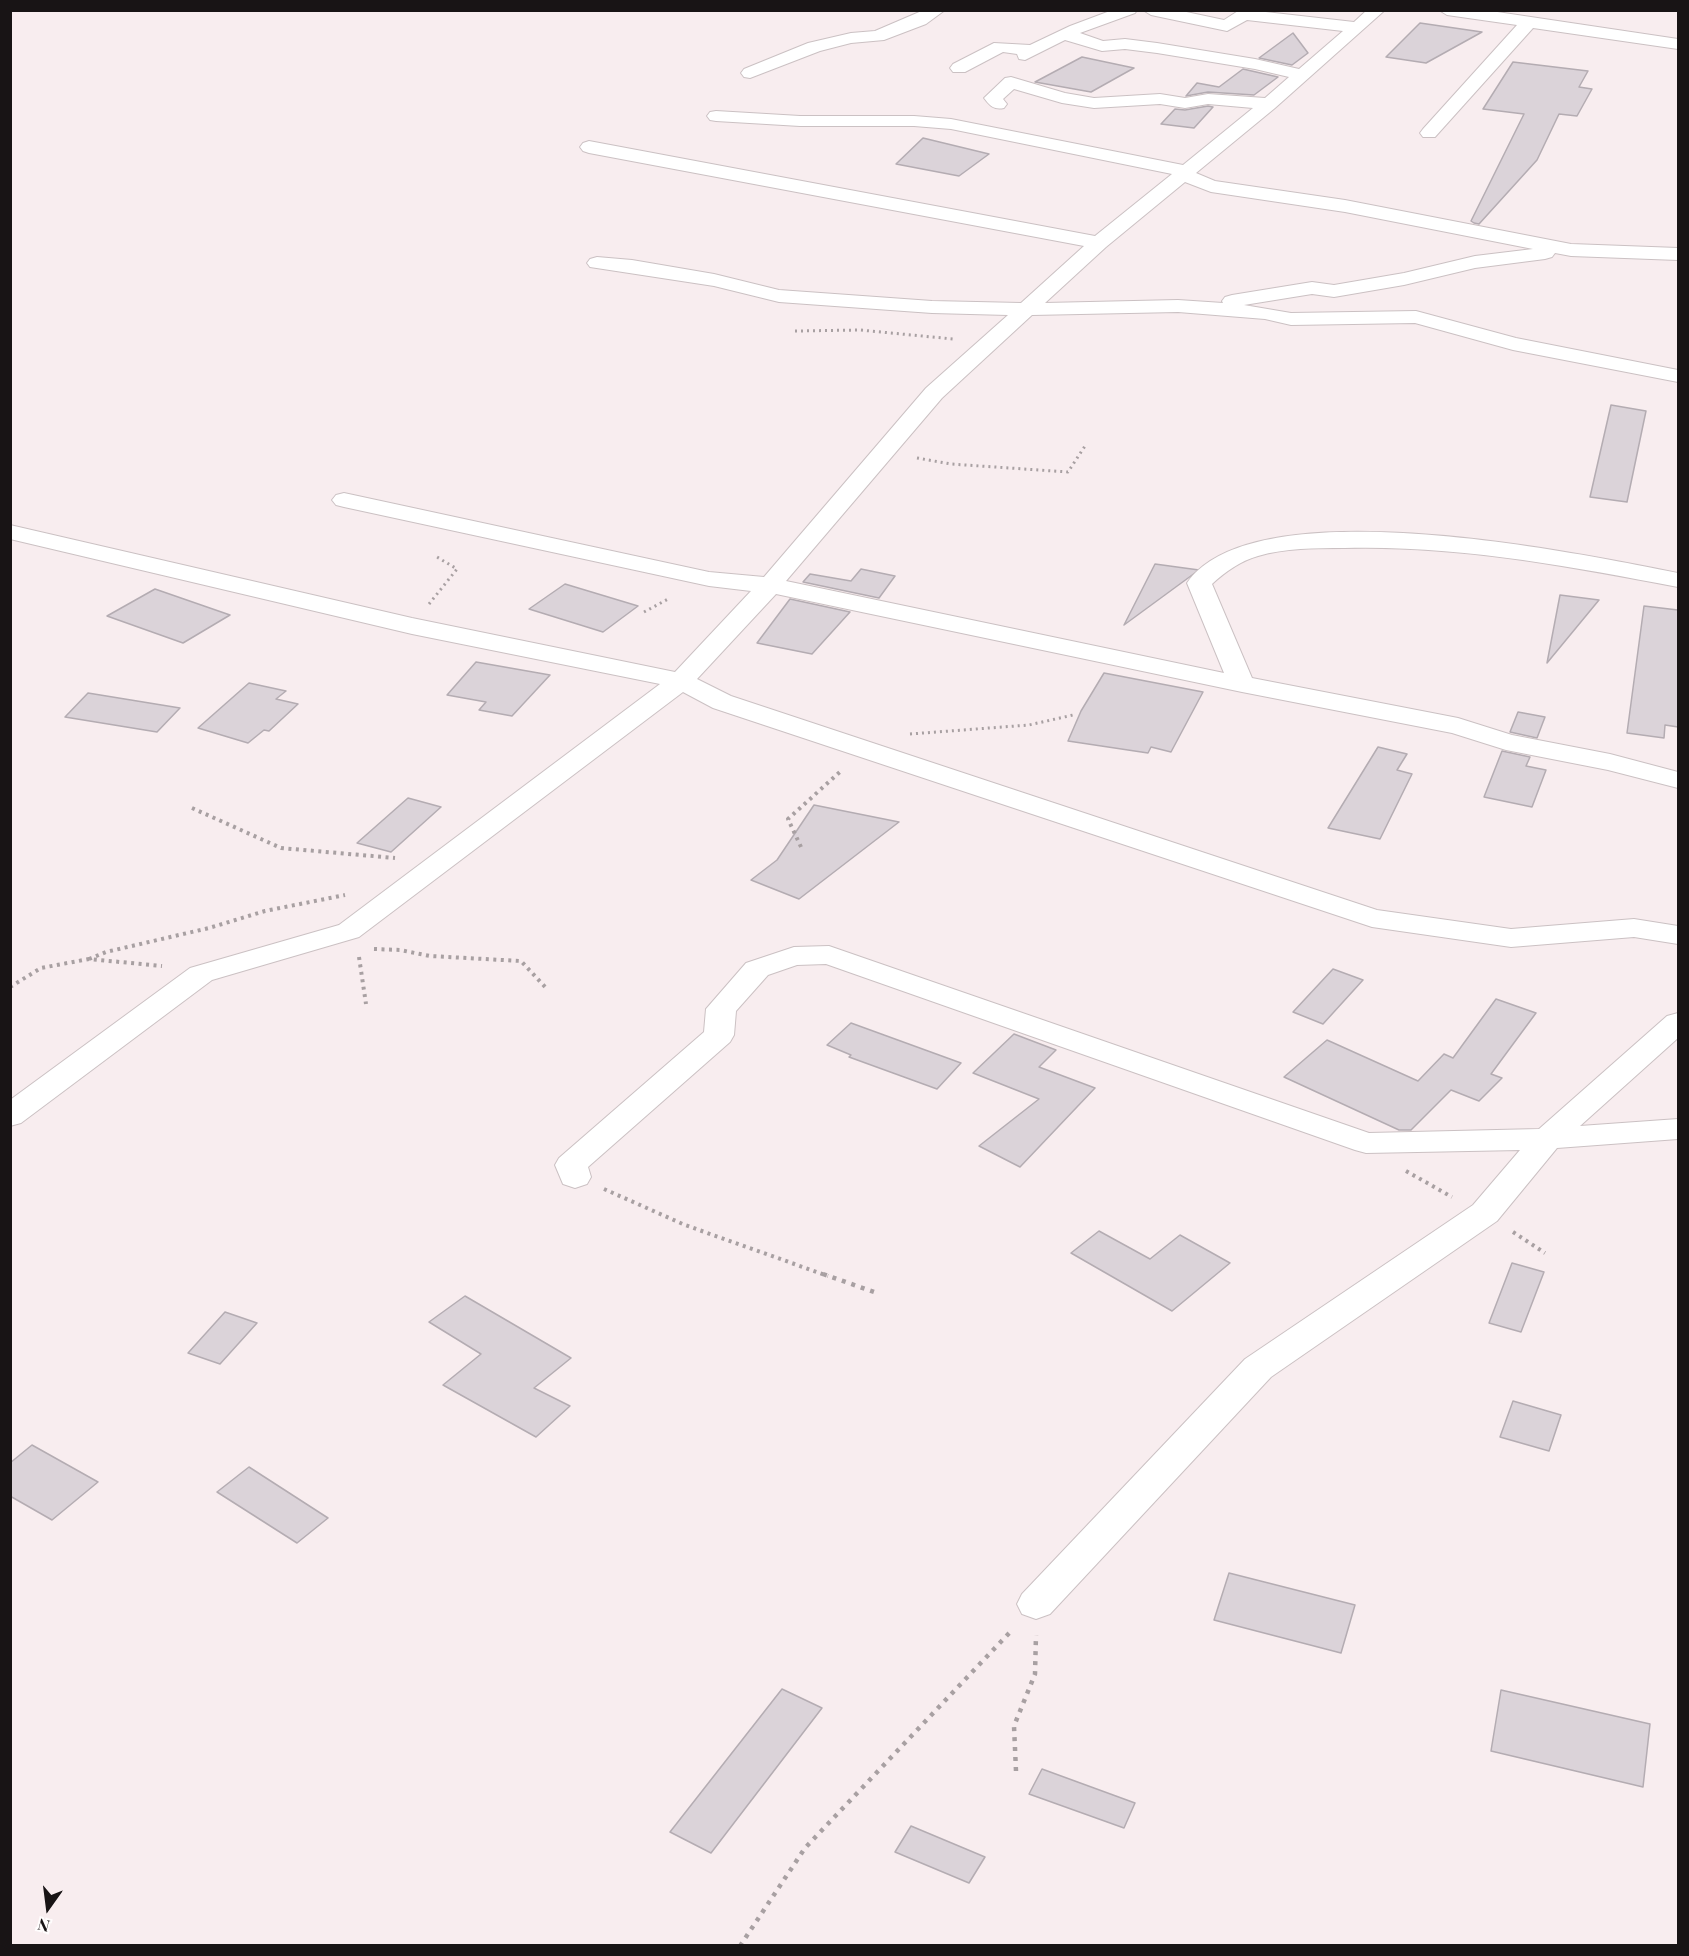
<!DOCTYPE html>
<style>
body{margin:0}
#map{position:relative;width:1689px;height:1956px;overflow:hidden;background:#f8edef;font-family:"Playfair Display",serif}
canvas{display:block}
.frame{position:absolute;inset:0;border:12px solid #181415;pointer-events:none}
.north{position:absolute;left:18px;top:1878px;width:60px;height:60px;-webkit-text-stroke:4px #fffdfd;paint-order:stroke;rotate:194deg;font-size:16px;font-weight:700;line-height:24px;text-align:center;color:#181415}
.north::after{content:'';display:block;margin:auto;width:21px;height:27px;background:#181415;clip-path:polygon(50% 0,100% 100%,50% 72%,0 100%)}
</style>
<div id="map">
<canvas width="1689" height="1956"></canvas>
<div class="frame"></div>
<div class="north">N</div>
</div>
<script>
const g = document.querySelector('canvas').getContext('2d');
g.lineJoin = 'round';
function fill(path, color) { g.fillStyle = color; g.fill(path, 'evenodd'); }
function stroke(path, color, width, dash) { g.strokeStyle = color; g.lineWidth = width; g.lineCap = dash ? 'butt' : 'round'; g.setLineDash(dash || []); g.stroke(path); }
const building = new Path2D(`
 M1420,23L1482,32L1426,63L1386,57Z
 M1293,33L1308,53L1292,65L1259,58Z
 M1082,57L1134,68L1091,92L1035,82Z
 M1513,62L1588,71L1579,87L1592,89L1577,116L1559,114L1537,160L1479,224L1474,223L1471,221L1524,114L1483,109Z
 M1243,69L1278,77L1254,95L1208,92L1186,96L1197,83L1219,87Z
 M1208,106L1213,107L1194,128L1161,124L1175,109L1185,110Z
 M923,138L989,154L959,176L896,164Z
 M1611,405L1646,411L1627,502L1590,497Z
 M1155,564L1199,570L1124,625Z
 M861,569L895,576L879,598L803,582L810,574L851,581Z
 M565,584L638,606L603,632L529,609Z
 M155,589L230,615L183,643L107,616Z
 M1560,595L1599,600L1547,663Z
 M790,599L850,612L812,654L757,643Z
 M1644,606L1678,610V727L1665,725L1664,738L1627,733Z
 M476,662L550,675L512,716L479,710L486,702L447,695Z
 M1104,673L1203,692L1171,752L1151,747L1148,753L1068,741L1081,711Z
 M249,683L286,691L276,699L298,704L269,731L264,730L248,743L198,728Z
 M88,693L180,708L157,732L65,717Z
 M1518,712L1545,717L1537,738L1510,732Z
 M1378,747L1407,754L1397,770L1412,774L1380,839L1328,828Z
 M1502,751L1530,757L1526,766L1546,770L1532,807L1484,797Z
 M408,798L441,807L391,852L357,843Z
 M814,805L899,822L799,899L751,880L777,860Z
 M1333,969L1363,980L1323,1024L1293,1012Z
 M1496,999L1536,1013L1491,1074L1502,1078L1479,1101L1451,1090L1411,1130H1399L1284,1077L1327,1040L1418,1081L1444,1054L1453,1058Z
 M851,1023L961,1063L937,1089L849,1057L851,1055L827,1045Z
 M1014,1034L1056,1050L1039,1067L1095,1088L1020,1167L979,1146L1039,1099L973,1073Z
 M1099,1231L1150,1259L1180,1235L1230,1263L1172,1311L1071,1253Z
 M1512,1263L1544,1272L1521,1332L1489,1323Z
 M465,1296L571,1358L534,1388L570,1406L536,1437L443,1385L481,1354L429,1322Z
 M225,1312L257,1323L220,1364L188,1353Z
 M1513,1401L1561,1415L1549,1451L1500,1437Z
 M32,1445L98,1482L52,1520L10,1496V1463Z
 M249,1467L328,1518L297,1543L217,1492Z
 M1229,1573L1355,1605L1341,1653L1214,1620Z
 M782,1689L822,1708L711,1853L670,1832Z
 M1501,1690L1650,1724L1643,1787L1491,1751Z
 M1042,1769L1135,1803L1124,1828L1029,1794Z
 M911,1826L985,1857L969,1883L895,1852Z`);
const pathFar2 = new Path2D(`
 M795,331L860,330L953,339
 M917,458L951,464L1068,472L1085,446
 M429,604L457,569L437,557
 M644,612L670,598
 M910,734L1029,725L1073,715`);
const pathFar1 = new Path2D(`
 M192,808L281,848L395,858
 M801,847L788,819L842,770
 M374,949L400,950L430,956L521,961L548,990
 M359,957L366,1004
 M89,959L106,952L209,928L265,911L345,895
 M10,987L41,968L89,959L162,966
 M1406,1171L1452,1197
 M604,1189L685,1225L828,1276
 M1513,1232L1545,1253`);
const path = new Path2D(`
 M823,1274L874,1292
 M1016,1771L1014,1726L1035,1674L1036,1635
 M740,1946L805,1848L1013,1629`);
const minor = new Path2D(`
 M924,10H945L926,24L884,40L851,43L820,51L750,78L744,77L741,73L744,69L808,43L851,33L875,31Z
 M1137,10L1135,13L1080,33L1103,41L1125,39L1157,43L1255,59L1299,69L1343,31L1247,20L1227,31L1151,15L1143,10H1177L1224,20L1238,11L1248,10L1354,22L1367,10H1385L1275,108L1196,173L1215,181L1345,200L1571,244L1678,248V260L1571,256L1555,253L1552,257L1545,259L1475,268L1404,285L1334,297L1312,294L1244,305L1291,313L1416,311L1516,338L1678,370V382L1513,350L1415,323L1291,325L1265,319L1178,312L1032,315L942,398L786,581L1224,673L1187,583C1254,486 1577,553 1678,573V587C1568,566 1457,545 1344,548C1316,548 1285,548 1258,556C1240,561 1225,572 1212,584L1252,678L1458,718L1512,735L1610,754L1678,772V788L1608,770L1506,750L1452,733L1242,692L776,594L697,679L731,696L1377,910L1511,929L1634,919L1678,926V944L1634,937L1511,947L1372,927L713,708L683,692L359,937L212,980L21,1123L10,1126V1100L190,968L339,925L660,684L412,634L10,539V525L412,618L675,672L751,591L709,586L344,507L336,505L332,500L336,495L344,493L709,572L764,577L926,388L1008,315L932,313L779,302L714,286L590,267L587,263L590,259L597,257L632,260L714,274L779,290L932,301L1021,303L1084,246L589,153L583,151L580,147L583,143L589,141L1095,236L1172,174L951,129L914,126H800L716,121L710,120L707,116L710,112L716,111L800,116H914L951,119L1183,165L1253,108L1208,104L1185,108L1160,104L1094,108L1062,103L1014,89L1003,99L1007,104L1004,108C994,110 990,106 984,98L1005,78L1011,77L1065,93L1094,98L1160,94L1185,98L1208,94L1265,98L1289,77L1255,69L1157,53L1125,49L1102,51L1065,40L1025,60L1019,59L1017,54L1003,52L965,72H953L950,68L953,64L994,43L1030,45L1070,26L1110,11ZM1185,182L1211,192L1345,212L1533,249L1475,256L1404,273L1334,285L1312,282L1232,295L1225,297L1222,301L1223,303L1178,300L1045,303L1106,247Z
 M1439,10H1484L1678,39V49L1533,28L1435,137H1423L1420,133L1423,129L1517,25L1447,15Z
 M829,946L1369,1133L1539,1129L1667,1016L1678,1013V1038L1580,1126L1678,1119V1139L1557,1148L1497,1221L1271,1377L1050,1614L1036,1619L1022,1614L1017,1604L1022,1594L1245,1359L1473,1205L1520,1150L1366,1153L1355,1150L826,964L797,965L768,975L736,1011L734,1035L730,1042L588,1167L591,1177L587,1184L575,1188L563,1184L555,1165L559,1158L704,1032L706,1009L746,963L794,947Z`);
fill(building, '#dbd3d9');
stroke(building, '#b4acb2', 1.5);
stroke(minor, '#cbc1c3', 2);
stroke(pathFar2, '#a8a0a2', 3, [2, 4]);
stroke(pathFar1, '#a8a0a2', 4, [3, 4.5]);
stroke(path, '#a8a0a2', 4.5, [4, 6]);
fill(minor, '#fff');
</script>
